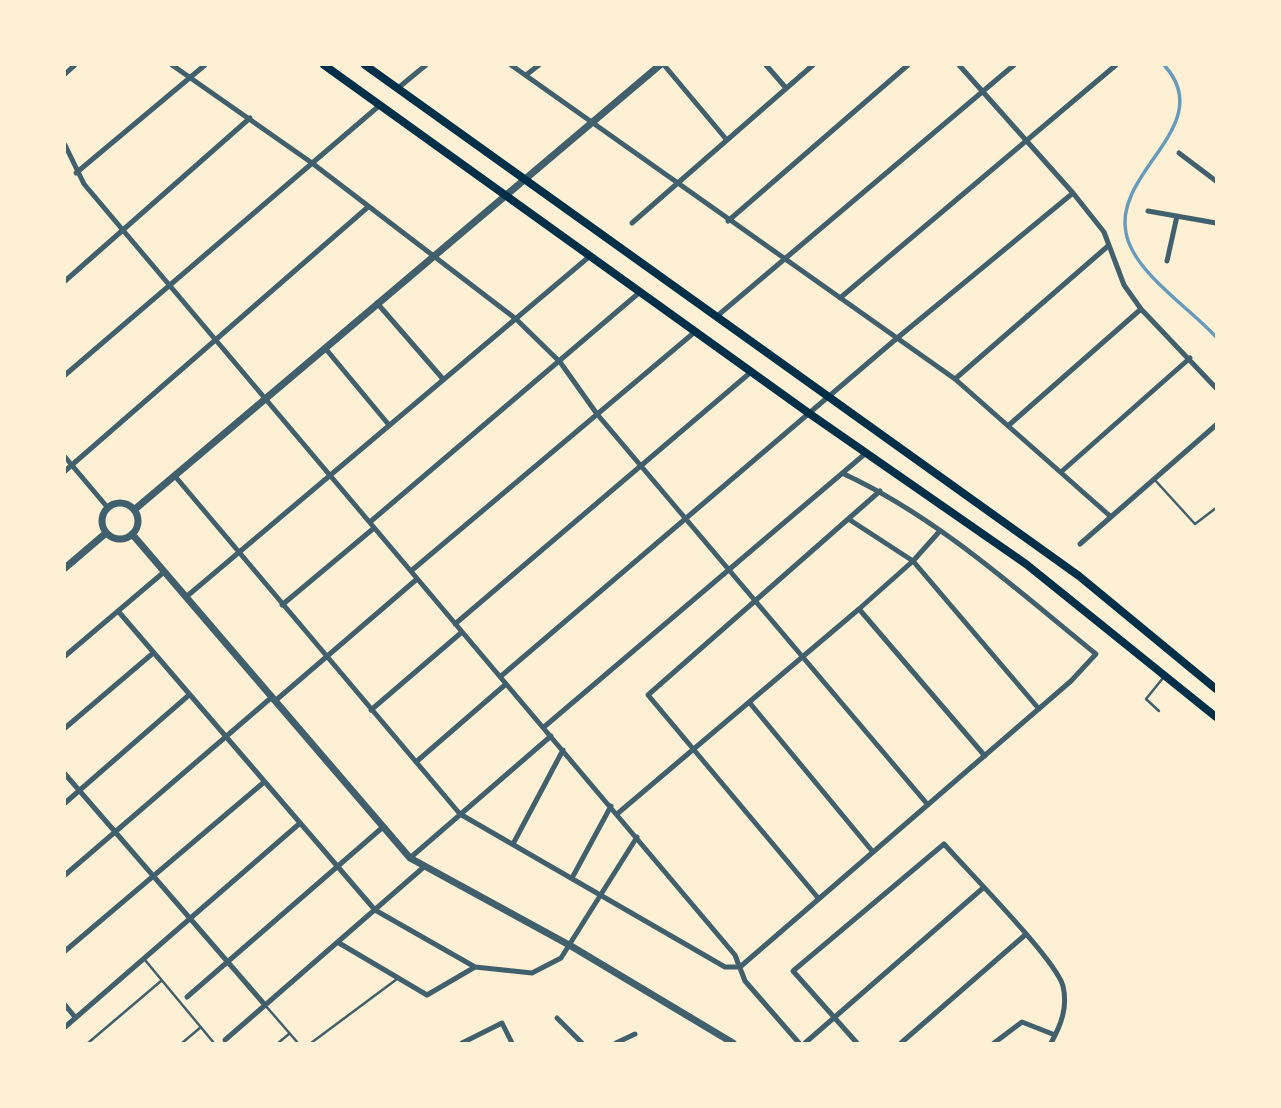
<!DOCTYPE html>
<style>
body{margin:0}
#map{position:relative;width:1281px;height:1108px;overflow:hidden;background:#fdf0d5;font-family:"IBM Plex Sans",sans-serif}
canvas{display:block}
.frame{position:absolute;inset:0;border:66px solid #fdf0d5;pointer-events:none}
</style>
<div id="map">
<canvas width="1281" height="1108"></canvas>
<div class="frame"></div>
</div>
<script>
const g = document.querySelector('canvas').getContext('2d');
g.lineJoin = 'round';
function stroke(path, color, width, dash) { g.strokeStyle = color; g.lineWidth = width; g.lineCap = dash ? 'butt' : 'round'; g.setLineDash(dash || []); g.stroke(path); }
const stream = new Path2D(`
 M1164,65C1219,125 1113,171 1126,233C1134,273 1189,307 1216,337`);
const service = new Path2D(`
 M1154,479L1195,524L1216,508
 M1159,711L1146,699L1163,678
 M145,960L214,1043
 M265,1005L298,1043
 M88,1043L161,981
 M182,1043L201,1027
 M278,1043L289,1034
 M311,1043L397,979`);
const minor = new Path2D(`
 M172,65L312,163L516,319L560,362L597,414L928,805
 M511,65L955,379L1110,516
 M664,65L726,139
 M766,65L786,88
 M65,74L75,65
 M526,75L539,65
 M398,88L426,65
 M65,145L84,184L735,955L745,981L799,1043
 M1179,153L1216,181
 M76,173L205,65
 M1148,211L1216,223
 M728,221L908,65
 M632,223L813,65
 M1167,261L1177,216
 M65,281L250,118
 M840,298L1116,65
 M377,303L443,379
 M1141,309L1216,388
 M716,317L1014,65
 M325,348L389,425
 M65,375L380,105
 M955,379L1108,246
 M1009,425L1141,309L1124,285L1104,232L1073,193
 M65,457L108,508
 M65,471L368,207
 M1061,472L1190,358
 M174,475L460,814L725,967H740L1071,681L1096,654C1017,590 937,517 844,474
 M850,520L913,561L1039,709
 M370,522L640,292
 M1080,544L1216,425
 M411,571L696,331
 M186,597L590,256
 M282,605L374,528
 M859,609L985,756
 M118,611L375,910L475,967L532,973L561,958L637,837
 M455,624L751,372
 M65,656L164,572
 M500,677L896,339L1073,193L959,65
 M275,701L417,579
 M749,702L873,852
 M371,710L462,632
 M544,727L866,453
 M65,728L152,654
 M416,762L506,684
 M65,774L265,1005
 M65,803L189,695
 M617,814L859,609L913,561L939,532
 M513,844L563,750
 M410,858L551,736
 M65,875L272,697
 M572,878L611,806
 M819,899L648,695L880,491
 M339,943L427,995L475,967
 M65,951L263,783
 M187,997L383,827
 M65,1005L75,1017
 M557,1018L582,1043
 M65,1027L299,824
 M225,1040L425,866
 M462,1043L502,1023L512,1043
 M616,1043L635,1034
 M805,1043L983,888
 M857,1043L793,971L944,844C967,870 1056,960 1063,986C1068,1007 1061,1025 1051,1043
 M901,1043L1025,935
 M994,1043L1022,1022L1055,1035`);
const tertiary = new Path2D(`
 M102 521a18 18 0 1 1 36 0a18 18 0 1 1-36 0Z
 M134,510L660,65
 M132,534L410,858L571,946L733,1043
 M65,568L106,533`);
const secondary = new Path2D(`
 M324,65L810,414L1026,564L1216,717
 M365,65L1079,576L1216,689`);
stroke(stream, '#669bbc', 3.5);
stroke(service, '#3f606c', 2.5);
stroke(minor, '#3f606c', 5);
stroke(tertiary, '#3f606c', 7);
stroke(secondary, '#003049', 8);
</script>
